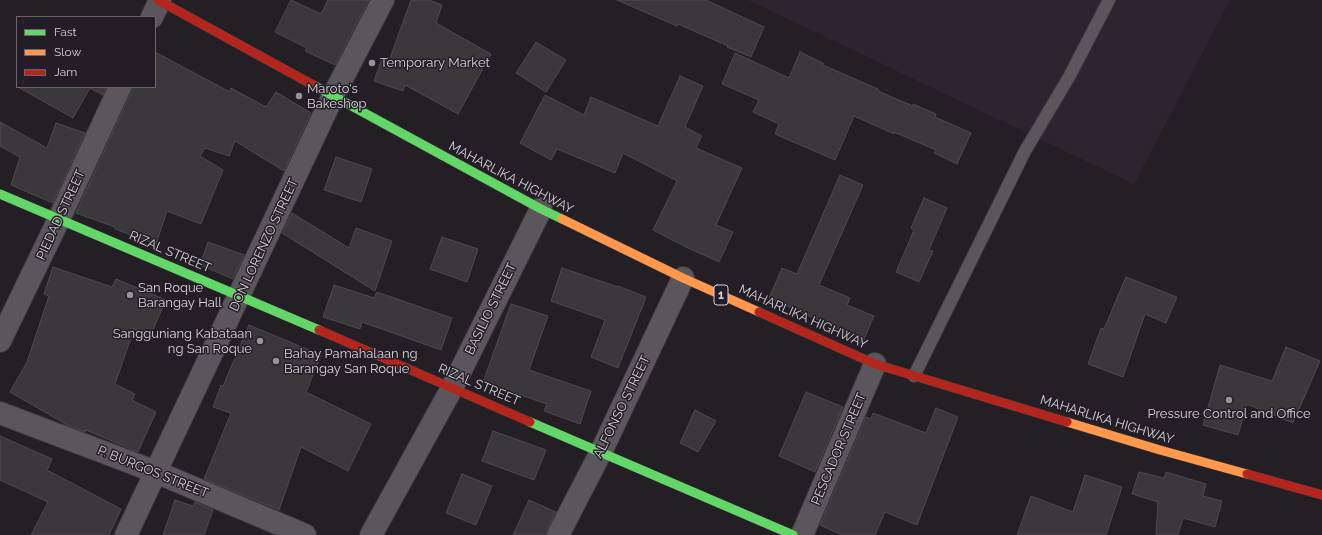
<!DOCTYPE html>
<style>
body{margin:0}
#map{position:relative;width:1322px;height:535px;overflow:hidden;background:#231f25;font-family:Raleway,sans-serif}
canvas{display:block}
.legend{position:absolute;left:16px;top:16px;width:140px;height:72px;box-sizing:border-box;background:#241d27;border:1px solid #6b656e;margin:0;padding:5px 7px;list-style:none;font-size:12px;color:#d6d2d8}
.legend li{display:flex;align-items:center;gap:8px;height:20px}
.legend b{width:20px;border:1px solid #6b656e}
</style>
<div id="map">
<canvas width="1322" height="535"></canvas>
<ul class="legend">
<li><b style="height:5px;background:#63d668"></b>Fast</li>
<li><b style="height:5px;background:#ff974d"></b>Slow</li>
<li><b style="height:5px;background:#b3261e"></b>Jam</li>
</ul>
</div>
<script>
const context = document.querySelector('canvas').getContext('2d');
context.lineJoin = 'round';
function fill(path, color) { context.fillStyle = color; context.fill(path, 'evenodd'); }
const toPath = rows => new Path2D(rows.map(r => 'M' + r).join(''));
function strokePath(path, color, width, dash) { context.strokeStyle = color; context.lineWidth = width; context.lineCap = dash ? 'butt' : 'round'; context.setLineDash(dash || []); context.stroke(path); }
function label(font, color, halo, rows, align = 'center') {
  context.font = font + ' Raleway,sans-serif'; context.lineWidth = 3; context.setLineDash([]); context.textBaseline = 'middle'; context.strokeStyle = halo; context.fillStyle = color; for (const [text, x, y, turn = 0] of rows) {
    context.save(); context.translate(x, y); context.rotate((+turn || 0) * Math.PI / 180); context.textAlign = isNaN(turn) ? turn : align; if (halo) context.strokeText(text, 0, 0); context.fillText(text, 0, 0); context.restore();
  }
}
const built = toPath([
 [748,0,1230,0,1134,184]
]);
const building = toPath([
 [291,0,321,14,328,0,369,0,335,65,305,51,307,48,275,32,291,0],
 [411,0,429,0,442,5,436,23,491,54,458,114,405,85,403,91,374,81,382,59,389,61,411,0],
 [617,0,706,0,764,27,751,57,727,47,728,46,678,24,677,26,617,0],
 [536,42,566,60,546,92,516,73,536,42],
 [155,52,230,92,231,88,266,107,276,92,311,113,284,171,235,141,229,156,205,148,200,156,223,170,201,224,167,211,156,244,115,229,115,227,76,213,131,92,132,87,155,87,155,52],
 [800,52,823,63,823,65,878,89,878,91,913,106,913,104,936,114,935,117,971,133,957,164,934,153,936,150,894,132,894,134,854,116,835,160,775,134,779,124,753,112,759,100,722,84,735,53,789,78,800,52],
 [680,76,703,86,685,127,702,136,696,148,742,168,716,225,733,232,719,262,686,247,653,230,677,181,623,153,615,173,557,149,551,160,520,143,545,95,584,115,591,97,658,126,680,76],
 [18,87,106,87,103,95,90,88,73,118,18,87],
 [0,122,47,148,56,123,85,133,53,203,11,185,20,157,0,146,0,122],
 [336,157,372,169,361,202,324,190,336,157],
 [840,175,863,185,819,285,850,298,847,305,874,316,862,344,839,334,841,330,769,298,782,268,797,274,840,175],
 [924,198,947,208,929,250,933,251,919,282,896,272,914,230,911,228,924,198],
 [292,213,349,248,356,228,392,241,375,291,282,233,292,213],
 [442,237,478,249,467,282,430,269,442,237],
 [208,242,244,255,233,279,200,265,208,242],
 [53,267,112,287,116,279,166,300,150,336,134,329,115,384,135,394,132,400,156,412,138,452,86,430,85,432,69,426,10,392,27,362,49,296,44,294,53,267],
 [562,268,618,287,618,286,646,297,618,368,591,357,605,320,551,301,562,268],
 [1126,277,1177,297,1166,323,1145,314,1123,377,1088,364,1101,328,1104,329,1126,277],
 [334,285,374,298,377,292,452,318,441,350,362,322,360,329,323,317,334,285],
 [511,304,548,316,529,370,591,391,580,424,544,411,547,404,483,382,511,304],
 [249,325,321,355,306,392,371,424,348,471,301,447,279,510,204,479,231,413,213,407,221,385,223,386,249,325],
 [1286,347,1320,361,1293,423,1247,404,1238,435,1203,425,1220,365,1272,381,1286,347],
 [806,392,843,407,815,472,779,456,806,392],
 [936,408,958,417,917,525,885,512,875,535,842,535,820,525,866,417,871,419,873,413,926,433,936,408],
 [695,410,716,421,698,452,680,443,695,410],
 [493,431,546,450,534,480,482,461,493,431],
 [0,436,52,459,47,470,121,509,109,535,31,535,48,502,0,480,0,436],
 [1139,472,1164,478,1166,472,1206,484,1203,496,1222,501,1215,527,1183,518,1178,535,1156,535,1158,502,1132,494,1139,472],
 [462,474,492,486,476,525,446,513,462,474],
 [1085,475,1122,487,1106,535,1017,535,1031,496,1073,512,1085,475],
 [175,500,193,506,195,502,213,510,204,535,163,535,175,500],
 [529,500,556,512,547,529,546,535,513,535,529,500]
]);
const lane = toPath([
 [914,376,1025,151,1069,77,1109,0]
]);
const street = toPath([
 [152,17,160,0],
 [0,341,59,219,120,87],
 [0,413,156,472,305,535],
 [126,535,333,96,383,0],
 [371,535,452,388,541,209],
 [558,535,601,452,683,278],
 [802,535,875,364]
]);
const fast = toPath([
 [313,85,541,209,562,219],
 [0,194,319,330],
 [530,422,793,535]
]);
const slow = toPath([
 [562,219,683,278,759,312],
 [1067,422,1160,450,1247,474]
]);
const jam = toPath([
 [158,0,313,85],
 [759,312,875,364,1067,422],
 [319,330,530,422],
 [1247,474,1322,495]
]);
const markers = [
 [372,63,4,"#979399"],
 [299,96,4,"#979399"],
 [130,295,4,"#979399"],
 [260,341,4,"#979399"],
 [276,361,4,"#979399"],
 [1229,400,4,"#979399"]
];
const shields = [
 [721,295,14]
];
const shieldNames = [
 ["1",721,295]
];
const poiNames = [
 ["Temporary Market",380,63],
 ["Maroto's",307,89],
 ["Bakeshop",307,104],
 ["San Roque",138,288],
 ["Barangay Hall",138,303],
 ["Sangguniang Kabataan",252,334,"right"],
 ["ng San Roque",252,349,"right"],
 ["Bahay Pamahalaan ng",284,354],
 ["Barangay San Roque",284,369],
 ["Pressure Control and Office",1229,414,"center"]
];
const streetNames = [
 ["MAHARLIKA HIGHWAY",511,178,28],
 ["PIEDAD STREET",61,215,-65],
 ["DON LORENZO STREET",264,245,-65],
 ["RIZAL STREET",170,252,23],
 ["BASILIO STREET",491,309,-64],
 ["MAHARLIKA HIGHWAY",803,317,24],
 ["RIZAL STREET",479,385,23],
 ["ALFONSO STREET",622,407,-64],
 ["MAHARLIKA HIGHWAY",1107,420,17],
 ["PESCADOR STREET",839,449,-67],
 ["P. BURGOS STREET",153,472,22]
];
fill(built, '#2d2432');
fill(building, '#3b383c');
strokePath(building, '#4d4a4e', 1);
strokePath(lane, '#3c393e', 14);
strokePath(street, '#3c393e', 24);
strokePath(fast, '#3c393e', 10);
strokePath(slow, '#3c393e', 10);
strokePath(jam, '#3c393e', 10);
strokePath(lane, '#5a565b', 12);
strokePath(street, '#5a565b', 22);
strokePath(fast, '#63d668', 9);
strokePath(slow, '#ff974d', 9);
strokePath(jam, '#b3261e', 9);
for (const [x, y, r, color] of markers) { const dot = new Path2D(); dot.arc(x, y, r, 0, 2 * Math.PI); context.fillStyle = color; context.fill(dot); strokePath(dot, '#241d27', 1.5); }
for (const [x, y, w] of shields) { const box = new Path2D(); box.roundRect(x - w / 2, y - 10, w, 20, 3); context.fillStyle = '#241d27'; context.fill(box); strokePath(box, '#d6d2d8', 1); }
label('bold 12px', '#d6d2d8', null, shieldNames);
label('13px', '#d6d2d8', '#241d27', poiNames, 'left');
label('13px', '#d6d2d8', '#241d27', streetNames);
</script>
